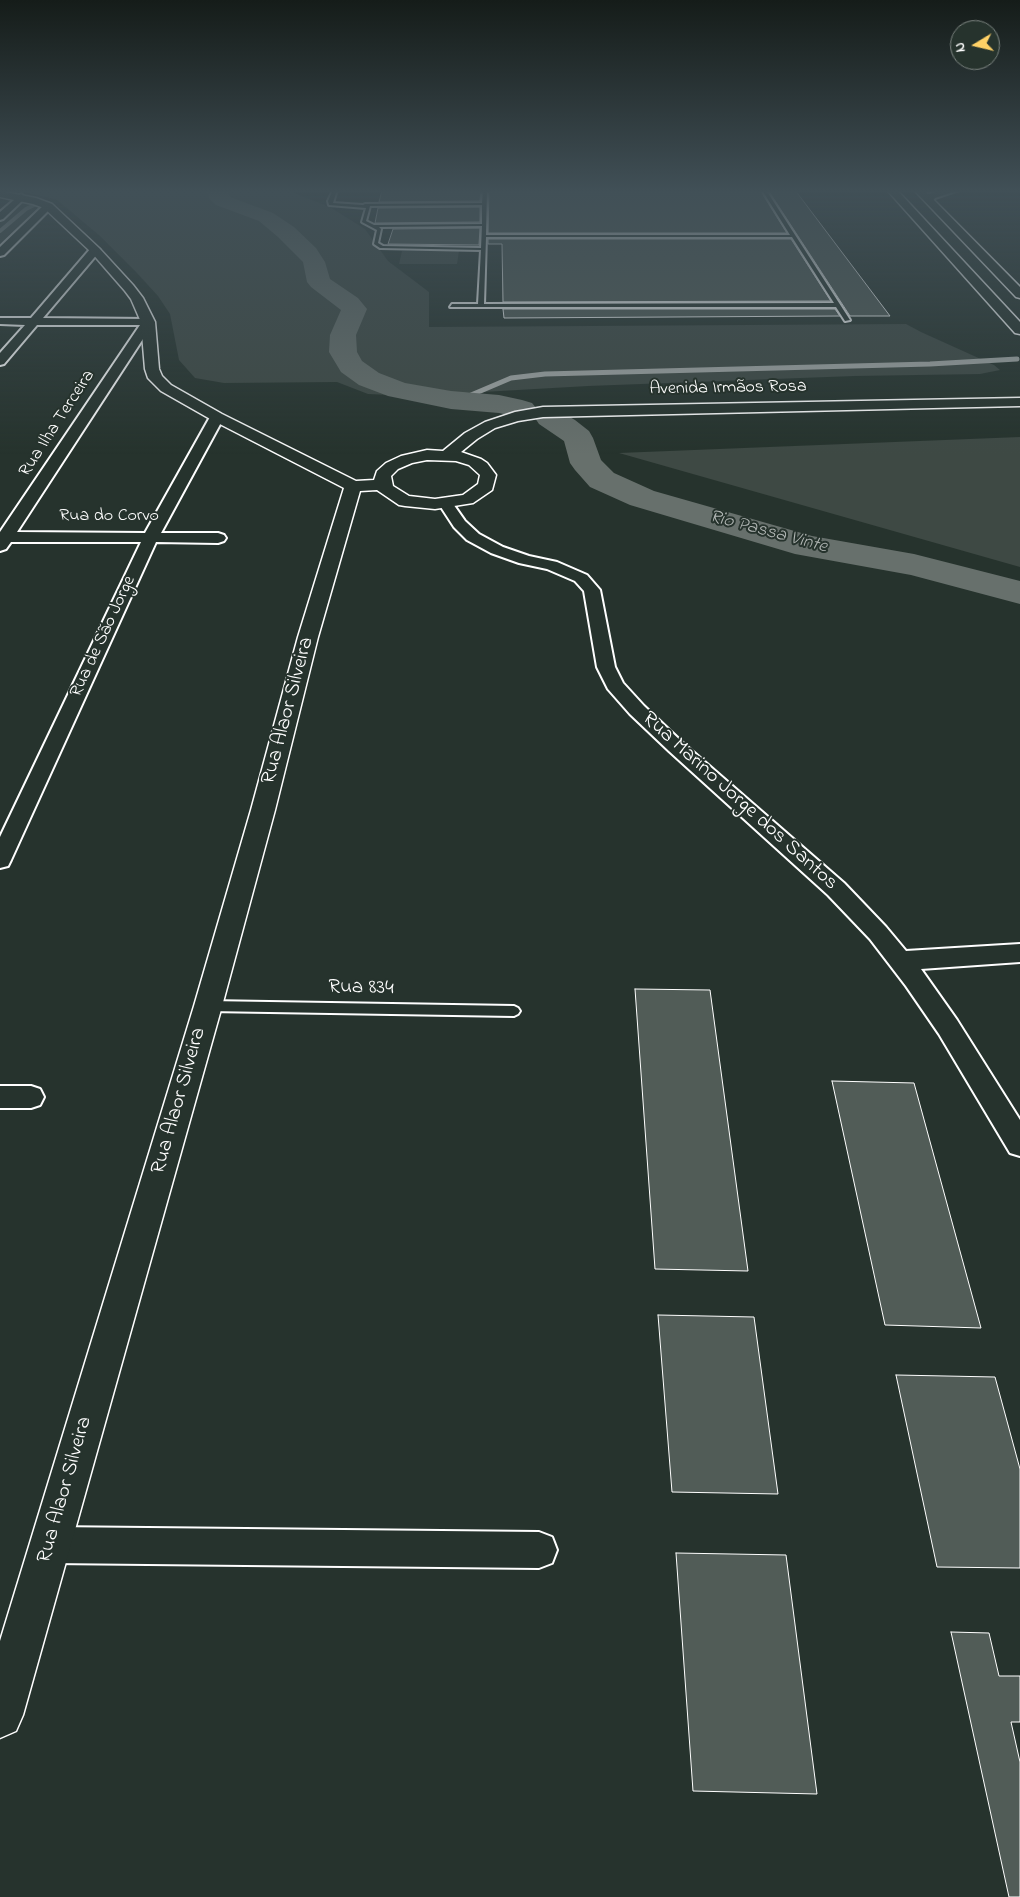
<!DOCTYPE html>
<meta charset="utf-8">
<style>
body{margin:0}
#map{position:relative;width:1020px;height:1897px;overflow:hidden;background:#26332d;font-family:"Indie Flower",sans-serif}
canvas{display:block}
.north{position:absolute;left:950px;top:20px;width:50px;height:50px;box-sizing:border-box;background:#26332d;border:1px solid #7d8581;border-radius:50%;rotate:261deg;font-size:14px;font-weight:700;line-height:20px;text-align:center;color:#fff}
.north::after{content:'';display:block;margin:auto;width:18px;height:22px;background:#ffd166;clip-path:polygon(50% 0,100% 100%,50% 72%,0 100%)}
</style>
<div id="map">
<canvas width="1020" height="1897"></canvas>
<div class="north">N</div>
</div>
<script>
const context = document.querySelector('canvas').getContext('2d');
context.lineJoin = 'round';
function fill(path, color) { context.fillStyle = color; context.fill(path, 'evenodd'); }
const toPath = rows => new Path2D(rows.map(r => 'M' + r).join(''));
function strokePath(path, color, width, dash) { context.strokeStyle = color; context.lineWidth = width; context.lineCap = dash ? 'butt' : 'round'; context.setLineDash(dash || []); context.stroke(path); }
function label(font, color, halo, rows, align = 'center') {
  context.font = font + ' "Indie Flower",sans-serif'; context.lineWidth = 4; context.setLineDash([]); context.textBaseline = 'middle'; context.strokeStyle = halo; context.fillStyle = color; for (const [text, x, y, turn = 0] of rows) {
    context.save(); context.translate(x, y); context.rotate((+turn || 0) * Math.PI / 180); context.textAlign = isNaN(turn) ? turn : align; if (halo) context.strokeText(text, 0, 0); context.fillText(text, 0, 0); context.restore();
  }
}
const green = toPath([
 [16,190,295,190,294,193,330,207,365,229,388,261,429,292,429,327,906,324,921,332,994,365,1000,370,980,374,854,376,588,386,412,396,368,394,337,382,224,383,195,378,179,360,170,314,158,296,136,272,100,236,57,200],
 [22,201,40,207,0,247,0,222],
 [402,251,459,251,457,264,399,264],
 [1020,437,1020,567,619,453]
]);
const streamFar1 = toPath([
 [0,231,26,209,34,205]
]);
const stream = toPath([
 [451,400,464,398,511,378,545,374,930,364,1017,359]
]);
const river = toPath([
 [207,190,227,190,230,197,273,213,294,227,316,248,325,262,330,279,358,298,367,309,356,335,357,352,362,361,379,373,405,383,451,391,499,395,522,400,532,403,537,409,532,415,522,418,499,413,451,409,388,396,359,385,341,372,329,352,330,335,341,310,311,287,307,282,303,262,278,237,259,221,216,205,209,198,207,190],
 [550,409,561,412,575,420,589,431,593,438,601,460,614,473,654,491,812,536,914,554,1020,581,1020,604,911,575,795,554,630,505,590,487,575,470,570,463,564,441,539,424,535,418,539,412,550,409]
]);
const building = toPath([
 [382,190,481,190,480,201,379,202,382,190],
 [489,190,760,190,787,233,488,233,489,190],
 [768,190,795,190,890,316,850,316,768,190],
 [480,207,480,222,375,223,378,208,480,207],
 [480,228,479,245,388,244,393,229,480,228],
 [488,239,791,239,831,301,503,302,502,244,488,244,488,239],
 [503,309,835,309,840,316,504,318,503,309],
 [635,989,710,990,748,1271,655,1269,635,989],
 [832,1081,914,1083,981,1328,885,1325,832,1081],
 [658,1315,754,1317,778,1494,672,1492,658,1315],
 [896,1375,995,1377,1020,1469,1020,1568,937,1567,896,1375],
 [676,1553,786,1555,817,1794,693,1791,676,1553],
 [951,1632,989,1633,999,1676,1020,1676,1020,1722,1011,1722,1020,1762,1020,1897,1009,1897,951,1632]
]);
const service = toPath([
 [333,190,337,190,333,203,363,205,365,204,482,203,483,190,487,190,486,235,790,235,762,190,766,190,850,320,845,321,836,307,450,307,452,304,478,304,481,250,380,248,374,244,377,230,362,222,366,208,329,205,328,201,333,190],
 [482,205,482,224,374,225,366,221,370,206,482,205],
 [482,226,481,248,383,246,378,243,381,229,379,227,482,226],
 [486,237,792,237,834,303,484,304,486,237],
 [208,1001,514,1006,518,1008,520,1011,518,1014,514,1016,208,1011,204,1009,202,1006,204,1003,208,1001]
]);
const minor = toPath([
 [944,190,959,190,935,198,932,202,929,203,925,200,928,194,944,190],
 [21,194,25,197,24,199,3,219,0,220,0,212,21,194],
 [48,203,53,206,4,255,0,256,0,247,45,204,48,203],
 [95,247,100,250,99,252,43,318,148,319,154,322,17,532,145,533,210,417,217,413,224,417,161,533,218,533,224,535,226,538,224,541,218,543,156,542,11,860,8,866,0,868,0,837,141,542,11,542,6,549,0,551,0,532,140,325,37,325,4,364,0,365,0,353,25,325,0,324,0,318,31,318,91,248,95,247],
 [446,500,451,501,465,521,479,534,503,547,529,556,557,562,587,575,600,590,615,667,623,683,644,706,683,743,844,883,886,927,906,951,1020,944,1020,962,921,969,957,1020,1020,1120,1020,1156,1010,1153,939,1034,906,986,870,939,828,895,669,751,630,714,608,689,597,667,584,591,575,581,547,569,519,563,491,553,467,540,454,527,439,504,441,501,446,500],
 [0,1086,31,1086,40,1089,44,1097,40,1105,31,1108,0,1108,0,1086],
 [50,1527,539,1532,552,1537,557,1550,552,1563,539,1568,50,1563,37,1558,32,1545,37,1532,50,1527]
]);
const tertiary = toPath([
 [887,190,897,190,1020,322,1020,334,1015,333,887,190],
 [914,190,924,190,1020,287,1020,298,1016,297,914,190],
 [0,191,36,198,52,204,99,248,133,285,143,298,155,322,159,369,162,376,171,385,222,414,356,481,374,480,377,471,386,463,401,456,427,450,443,451,465,433,485,422,515,412,543,407,1020,398,1020,406,543,417,518,421,495,428,477,439,461,452,481,459,487,463,496,475,492,490,473,503,435,509,405,506,399,505,377,490,360,491,318,637,275,810,222,1006,23,1715,16,1731,0,1738,0,1641,194,1006,251,810,298,637,344,488,212,420,161,391,148,378,145,369,141,322,131,299,125,291,91,252,44,208,33,204,0,197,0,191],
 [427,460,456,461,469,465,480,475,478,484,463,495,435,499,409,496,393,486,391,476,398,469,412,463,427,460]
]);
const farStreetnames = [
 ["Avenida Irmãos Rosa",728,389,-1],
 ["Rua Ilha Terceira",58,424,-57],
 ["Rua do Corvo",109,517],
 ["Rua de São Jorge",104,637,-65]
];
const farWaternames = [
 ["Rio Passa Vinte",768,533,15]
];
const streetNames = [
 ["Rua Alaor Silveira",289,711,-75],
 ["Rua Marino Jorge dos Santos",739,802,42],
 ["Rua 834",361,989,1],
 ["Rua Alaor Silveira",180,1101,-74],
 ["Rua Alaor Silveira",66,1490,-74]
];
fill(green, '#3e4944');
strokePath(streamFar1, '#a4a9a7', 4);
strokePath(stream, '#a4a9a7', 5);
fill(river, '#67706c');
fill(building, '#515c57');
strokePath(building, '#fff', 1);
strokePath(service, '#fff', 4);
strokePath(minor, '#fff', 4);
strokePath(tertiary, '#fff', 3);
fill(service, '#26332d');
fill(minor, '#26332d');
fill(tertiary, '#26332d');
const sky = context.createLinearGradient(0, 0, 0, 455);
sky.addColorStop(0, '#151c19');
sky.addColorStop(0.42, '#415057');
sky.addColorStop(1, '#41505700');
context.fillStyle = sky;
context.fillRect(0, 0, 1020, 455);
label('18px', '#fff', '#26332d', farStreetnames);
label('italic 19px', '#b3b8b6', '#26332d', farWaternames);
label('21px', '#fff', '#26332d', streetNames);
</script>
